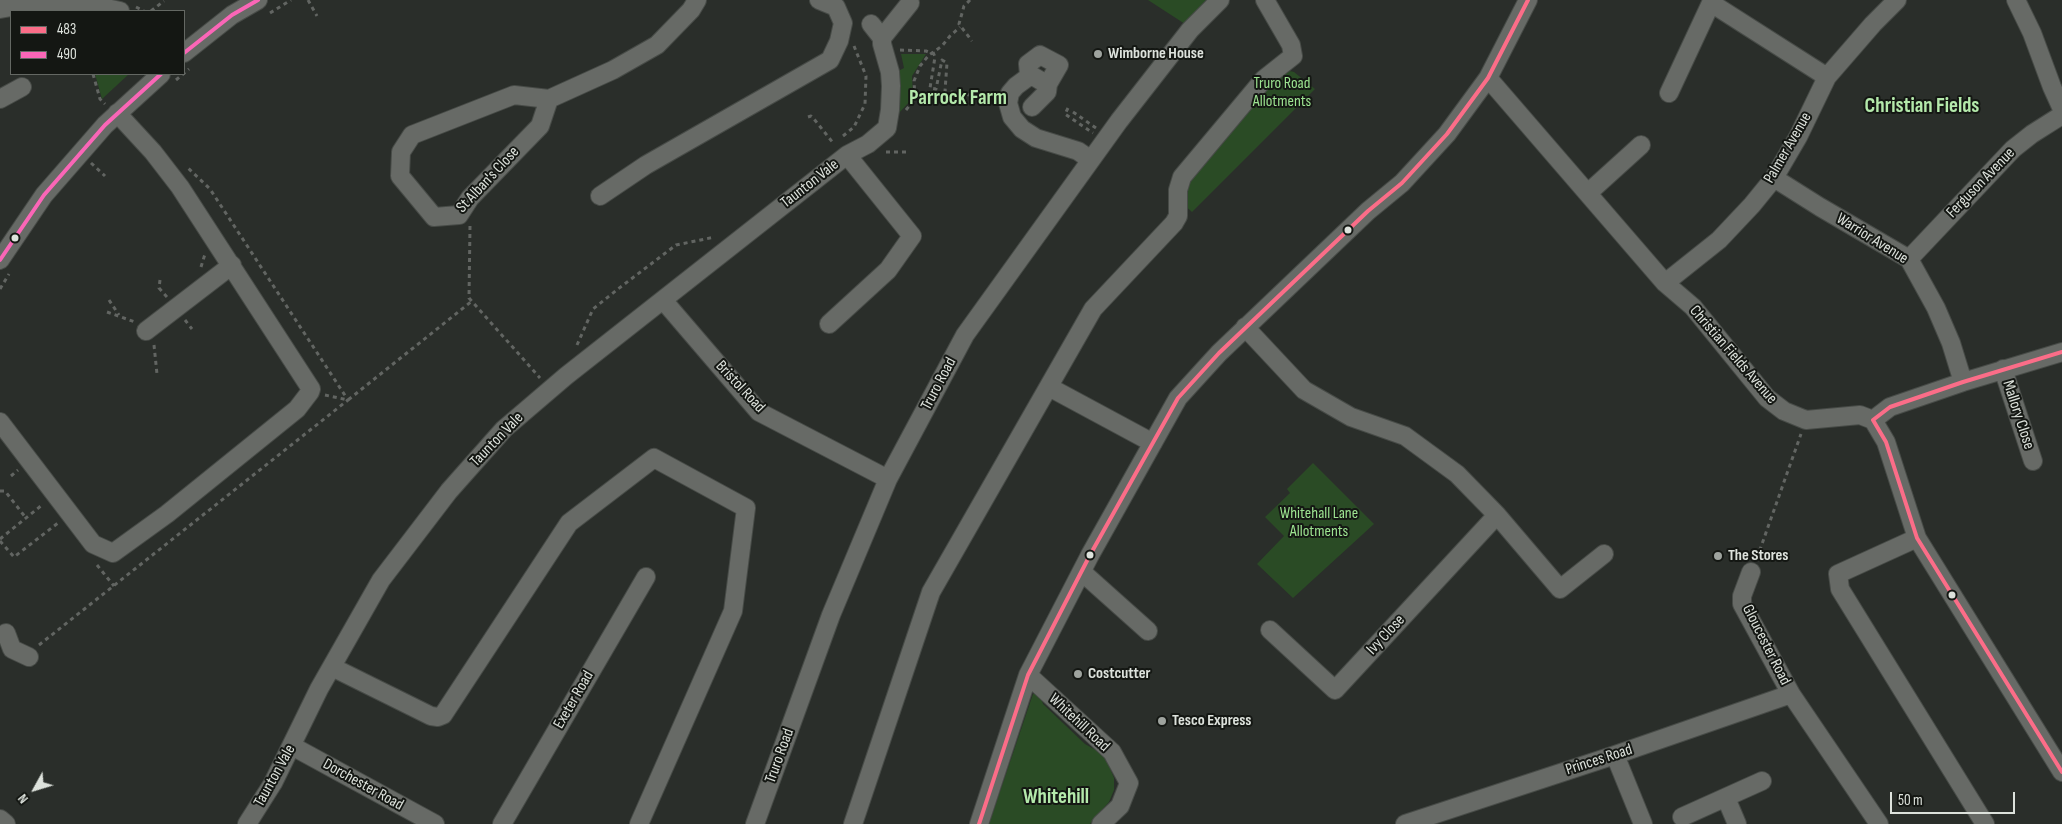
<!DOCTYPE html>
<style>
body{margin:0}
#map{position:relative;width:2062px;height:824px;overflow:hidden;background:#2a2e2a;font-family:"Sofia Sans Condensed",sans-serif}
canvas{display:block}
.legend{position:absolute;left:10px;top:10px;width:175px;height:65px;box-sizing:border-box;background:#141713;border:1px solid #646863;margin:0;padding:6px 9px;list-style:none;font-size:15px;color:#dde2dc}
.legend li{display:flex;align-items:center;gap:10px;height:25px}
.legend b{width:25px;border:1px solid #646863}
.north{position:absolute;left:10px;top:764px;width:50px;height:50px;-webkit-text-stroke:4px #141713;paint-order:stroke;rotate:231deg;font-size:14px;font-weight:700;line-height:20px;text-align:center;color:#dde2dc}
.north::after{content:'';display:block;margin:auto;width:18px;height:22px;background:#dde2dc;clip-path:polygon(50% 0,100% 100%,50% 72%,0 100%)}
.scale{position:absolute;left:1890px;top:792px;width:125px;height:22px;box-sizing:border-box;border:2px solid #dde2dc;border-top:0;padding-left:6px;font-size:15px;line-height:18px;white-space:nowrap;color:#dde2dc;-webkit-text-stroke:4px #141713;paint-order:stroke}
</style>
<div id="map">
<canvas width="2062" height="824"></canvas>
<ul class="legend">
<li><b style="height:6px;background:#fb6d88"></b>483</li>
<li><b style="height:6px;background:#fa66b7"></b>490</li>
</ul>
<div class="north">N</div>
<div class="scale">50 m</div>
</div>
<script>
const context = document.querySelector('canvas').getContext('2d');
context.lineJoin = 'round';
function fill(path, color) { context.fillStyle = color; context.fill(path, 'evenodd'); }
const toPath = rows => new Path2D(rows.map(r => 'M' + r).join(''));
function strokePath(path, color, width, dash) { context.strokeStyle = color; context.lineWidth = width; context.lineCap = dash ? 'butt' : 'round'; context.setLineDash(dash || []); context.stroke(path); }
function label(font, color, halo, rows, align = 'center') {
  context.font = font + ' "Sofia Sans Condensed",sans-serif'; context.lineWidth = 4; context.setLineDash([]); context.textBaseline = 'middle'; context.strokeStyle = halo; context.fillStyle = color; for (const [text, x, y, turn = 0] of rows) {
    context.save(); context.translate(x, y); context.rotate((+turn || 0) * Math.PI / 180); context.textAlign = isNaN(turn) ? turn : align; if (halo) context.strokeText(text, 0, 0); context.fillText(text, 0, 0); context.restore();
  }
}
const green = toPath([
 [1148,0,1206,0,1185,24],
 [901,54,926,54,912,76,913,98,898,114,900,89,898,71,904,68],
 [1281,69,1294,72,1315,89,1192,212,1181,202,1180,191],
 [95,74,129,74,102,99],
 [1313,463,1374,524,1293,598,1257,564,1284,536,1265,517,1290,493,1287,489],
 [1033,694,1040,694,1043,704,1085,744,1101,753,1107,761,1114,778,1114,790,1109,802,1090,824,989,824]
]);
const path = toPath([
 [308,0,317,16],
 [970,0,964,6,959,24,972,41],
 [136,7,144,11],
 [151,11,164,1],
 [270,13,291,0],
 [900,50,926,51,931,53],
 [933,52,935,57,930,88,936,89,942,60,947,63,945,91,970,95,976,90],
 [93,74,100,99,105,104],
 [176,80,189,69],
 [1068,108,1065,114,1093,133],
 [906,110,915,99,914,81,920,66,929,55,942,46,950,36,960,27],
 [1073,112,1096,128],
 [808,117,811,116,814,119,834,144],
 [843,136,854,127,865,104,866,76,854,46],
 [886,152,910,152],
 [91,163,105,176],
 [470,226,469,298,540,378],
 [201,267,205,254],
 [160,280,159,288,167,297],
 [0,289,9,274],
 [109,300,119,315],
 [107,312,135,322],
 [185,320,192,329],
 [154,345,157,374],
 [577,345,593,309,618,289,676,245,715,237],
 [325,395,348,400,472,301],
 [11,476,18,470],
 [0,491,5,491,26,518],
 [0,539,42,505],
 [0,541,14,557,58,523],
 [1757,558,1801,434],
 [97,565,114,586],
 [39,645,348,400,210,189,188,168]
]);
const minor = toPath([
 [1713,0,1711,3,1827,77],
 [2016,0,2032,33,2052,87,2062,109],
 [0,9,45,1,83,3,120,11],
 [871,24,882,38],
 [184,53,232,15,258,0],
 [1029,75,1028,64,1040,55,1059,65,1048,84,1047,92,1032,107],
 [1488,78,1665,283,1693,307,1767,398,1784,411,1806,420,1860,415,1873,420],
 [1048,85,1031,75,1016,86,1010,93,1008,103,1012,117,1022,129,1036,138,1078,151,1091,160],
 [1669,93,1711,3],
 [0,99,22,87],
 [549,99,514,95,412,135,401,152,400,176,434,217,459,215,470,198,540,126,549,99,613,70,657,45,691,10,697,0],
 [1774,178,1820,207,1909,259,1936,308,1951,343,1963,382],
 [1588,193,1641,145],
 [600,196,646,165,830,60,839,41,843,23,836,7,819,0],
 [1909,259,2013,149,2032,134,2062,115],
 [0,260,44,195,105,125,161,74],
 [1665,283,1719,240,1752,205,1774,178,1798,137,1827,77,1873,24,1897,0],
 [663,300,759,412,888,479],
 [829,324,888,270,912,236,847,155],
 [1245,327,1304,390,1351,417,1405,436,1457,474,1497,515,1560,589,1604,554],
 [146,331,232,265],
 [2003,369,2033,461],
 [1049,387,1153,443],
 [1873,420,1886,442,1917,538,2062,772],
 [1873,420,1890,407,1963,382,2062,352],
 [0,422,93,544,113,553,167,514,297,409,310,392,311,389,180,187,153,152,117,113],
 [1917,538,1838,574,1840,589,1985,824],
 [1082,572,1148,631],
 [1751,572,1742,596,1742,604,1791,694,1879,824],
 [1270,630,1335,690,1497,515],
 [6,633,12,649,29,657],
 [332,667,431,716,438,717,443,715,569,523,654,458,746,508,733,611,639,824],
 [1028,675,1112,752,1129,783,1120,806,1101,824],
 [292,746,435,824],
 [1615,755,1643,824],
 [1726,798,1737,824],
 [1682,817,1762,781],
 [0,819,6,824],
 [247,824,273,783,319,689,381,580,449,491,504,429,566,376,847,155,868,144,887,128,890,110,891,86,890,72,882,44,882,38,910,3],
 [502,824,646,577],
 [755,824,831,615,888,479,965,335,1119,121,1190,30,1220,0],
 [853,824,931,592,1093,309,1174,223,1178,216,1178,190,1182,177,1264,79,1293,56,1291,45,1265,0],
 [979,824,1028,675,1090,555,1178,398,1219,353,1368,211,1402,183,1447,134,1488,78,1528,0],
 [1405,824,1615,755,1791,694]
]);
const bus1 = toPath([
 [2062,352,1963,382,1890,407,1873,420,1886,442,1917,538,2062,772],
 [979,824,1028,675,1090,555,1178,398,1219,353,1368,211,1402,183,1447,134,1488,78,1528,0]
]);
const bus2 = toPath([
 [184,53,232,15,258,0],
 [0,260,44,195,105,125,161,74]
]);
const markers = [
 [1098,54,5,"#9ea39e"],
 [1348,230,4.5,"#dde2dc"],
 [15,238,4.5,"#dde2dc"],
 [1090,555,4.5,"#dde2dc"],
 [1718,556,5,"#9ea39e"],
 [1952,595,4.5,"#dde2dc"],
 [1078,674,5,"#9ea39e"],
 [1162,721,5,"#9ea39e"]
];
const poiNames = [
 ["Wimborne House",1108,54],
 ["The Stores",1728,556],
 ["Costcutter",1088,674],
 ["Tesco Express",1172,721]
];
const parkNames = [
 ["Truro Road",1282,84],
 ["Allotments",1282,102],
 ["Whitehall Lane",1319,514],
 ["Allotments",1319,532]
];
const streetNames = [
 ["Palmer Avenue",1788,148,-60],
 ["St Alban's Close",488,180,-47],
 ["Ferguson Avenue",1981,183,-46],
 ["Taunton Vale",810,184,-38],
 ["Warrior Avenue",1872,239,32],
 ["Christian Fields Avenue",1733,355,49],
 ["Truro Road",939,384,-62],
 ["Bristol Road",740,387,47],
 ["Mallory Close",2018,415,72],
 ["Taunton Vale",497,440,-46],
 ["Ivy Close",1386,635,-47],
 ["Gloucester Road",1766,645,63],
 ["Exeter Road",574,700,-60],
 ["Whitehill Road",1079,723,43],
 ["Truro Road",780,756,-70],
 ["Princes Road",1599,760,-18],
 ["Taunton Vale",275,776,-61],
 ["Dorchester Road",363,785,29]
];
const districtNames = [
 ["Parrock Farm",958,99],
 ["Christian Fields",1922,107],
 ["Whitehill",1056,798]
];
fill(green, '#2a4b25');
strokePath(minor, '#474b47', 20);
strokePath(path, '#626562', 3, [4, 4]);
strokePath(minor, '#676a66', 18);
strokePath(bus1, '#fb6d88', 4);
strokePath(bus2, '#fa66b7', 4);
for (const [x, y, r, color] of markers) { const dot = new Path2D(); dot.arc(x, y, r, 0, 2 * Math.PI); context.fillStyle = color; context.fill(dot); strokePath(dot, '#141713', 2); }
label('bold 16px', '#dde2dc', '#141713', poiNames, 'left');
label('16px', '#9de491', '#141713', parkNames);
label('16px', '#dde2dc', '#141713', streetNames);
label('bold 21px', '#b4e9ab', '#141713', districtNames);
</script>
